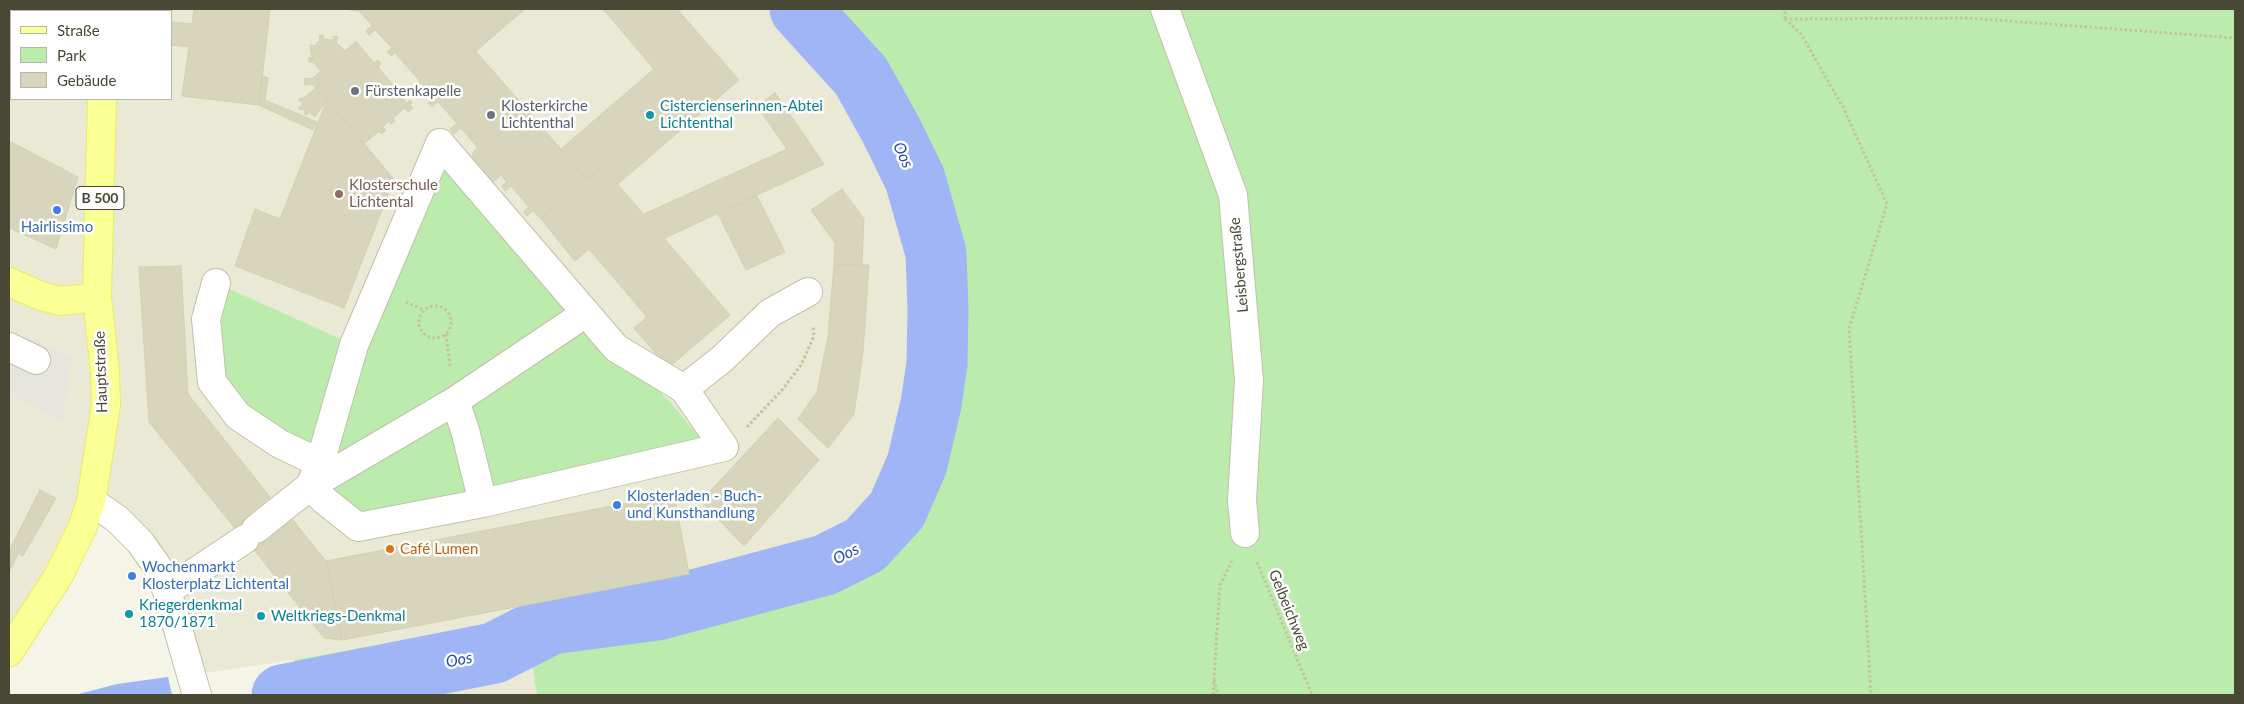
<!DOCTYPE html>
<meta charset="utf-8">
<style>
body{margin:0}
#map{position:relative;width:2244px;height:704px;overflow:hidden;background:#f4f5e7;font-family:Lato,sans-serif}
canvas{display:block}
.frame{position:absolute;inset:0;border:10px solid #494835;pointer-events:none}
.legend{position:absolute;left:10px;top:10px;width:162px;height:90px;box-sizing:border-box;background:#fff;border:1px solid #b6b6ae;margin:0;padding:6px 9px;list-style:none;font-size:15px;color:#494835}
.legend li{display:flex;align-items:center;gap:10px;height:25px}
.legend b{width:25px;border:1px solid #b6b6ae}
</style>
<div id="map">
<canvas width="2244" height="704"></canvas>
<div class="frame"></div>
<ul class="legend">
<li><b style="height:6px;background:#faff96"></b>Straße</li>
<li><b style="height:14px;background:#bbecad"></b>Park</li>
<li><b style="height:14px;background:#d7d6bc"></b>Gebäude</li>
</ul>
</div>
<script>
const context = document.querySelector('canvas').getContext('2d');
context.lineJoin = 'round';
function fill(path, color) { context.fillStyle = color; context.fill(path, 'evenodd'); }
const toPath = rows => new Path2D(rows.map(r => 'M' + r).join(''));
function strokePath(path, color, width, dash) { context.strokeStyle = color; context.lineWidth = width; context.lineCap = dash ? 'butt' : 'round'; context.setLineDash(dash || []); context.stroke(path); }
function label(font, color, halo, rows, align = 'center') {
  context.font = font + ' Lato,sans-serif'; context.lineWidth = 5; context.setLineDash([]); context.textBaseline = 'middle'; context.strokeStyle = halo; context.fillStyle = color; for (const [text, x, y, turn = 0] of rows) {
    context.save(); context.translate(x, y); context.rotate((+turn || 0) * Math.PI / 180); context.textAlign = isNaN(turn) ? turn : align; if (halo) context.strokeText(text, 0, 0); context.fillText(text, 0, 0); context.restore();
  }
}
const residential = toPath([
 [9,9,779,9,852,85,902,181,925,268,919,417,891,499,855,538,794,564,666,592,294,660,192,675,167,591,91,501,9,652],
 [11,11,171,11,171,99,11,99],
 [533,663,537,695,353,695]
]);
const green = toPath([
 [779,9,2235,9,2235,695,537,695,532,663,394,688,395,695,299,695,294,660,666,592,794,564,855,538,891,499,919,417,925,268,902,181,852,85],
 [440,143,616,348,670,402,706,445,356,525,324,500,319,463,212,382,216,283,354,345]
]);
const parking = toPath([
 [9,329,71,357,63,422,9,393]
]);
const water = toPath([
 [168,677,172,695,75,695,117,684]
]);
const river = toPath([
 [282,695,494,653,551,624,657,610,825,565,865,545,897,510,917,464,931,404,937,364,938,310,936,253,915,179,891,130,861,76,800,9]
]);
const building = toPath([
 [9,9,67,9,67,11,11,11,11,68,9,68,9,9],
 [194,9,270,9,259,105,182,96,189,47,171,45,171,22,192,24,194,9],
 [350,9,439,9,587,179,541,219,533,211,527,216,523,212,529,207,511,186,505,191,502,186,507,182,501,175,492,183,473,159,473,152,478,148,461,128,454,134,450,129,457,123,438,102,432,107,428,103,434,98,427,90,426,91,425,87,421,83,420,84,419,80,395,53,391,56,387,52,392,48,375,30,369,35,366,31,372,25,359,11,350,10,350,9],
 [439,9,525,9,476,51,439,9],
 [603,9,677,9,739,80,618,184,602,166,587,179,561,149,654,69,603,9],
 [323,35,323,39,333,40,334,36,338,37,336,42,345,51,356,41,374,63,378,60,381,64,378,67,401,95,403,94,406,96,403,99,407,103,410,100,412,103,410,105,413,108,408,112,405,108,393,118,395,121,391,124,389,121,383,127,386,130,382,134,379,131,364,144,327,100,315,117,309,112,307,115,304,114,305,111,303,109,300,110,299,107,302,106,302,102,299,101,300,98,304,98,316,88,312,84,305,85,304,79,313,78,321,71,313,62,309,62,309,57,312,58,310,45,314,46,320,40,319,36,323,35],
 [262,76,268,78,265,100,317,122,313,130,259,105,262,76],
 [775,93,824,164,665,238,644,214,787,149,757,106,775,93],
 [327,100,394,179,344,308,235,266,255,209,280,219,327,100],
 [9,141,78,177,56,249,9,228,9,141],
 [602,166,730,315,668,368,634,328,647,317,589,249,575,261,541,219,602,166],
 [842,189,864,219,862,265,834,265,835,243,811,210,842,189],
 [757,196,785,252,746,270,718,214,757,196],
 [834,265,869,265,863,352,854,414,828,448,798,419,817,392,828,336,834,265],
 [181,266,188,394,270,497,234,527,149,422,139,267,181,266],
 [778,418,819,460,744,546,701,501,778,418],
 [40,490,56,498,23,556,18,554,9,572,9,551,40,490],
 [674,494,689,574,342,640,326,561,674,494],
 [246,517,267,541,255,551,234,527,246,517],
 [292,519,326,561,342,640,324,638,255,551,292,519]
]);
const path = toPath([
 [1785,19,1801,34,1844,109,1887,204,1849,329,1871,695],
 [1785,19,1968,18,2235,38],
 [1785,19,1785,9],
 [406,302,424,310],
 '419 322a16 16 0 1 1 32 0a16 16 0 1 1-32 0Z',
 [446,334,450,366],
 [747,427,783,389,801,365,814,336,813,326],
 [1257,562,1312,695],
 [1214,680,1218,695],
 [1213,695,1220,585,1232,561]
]);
const minor = toPath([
 [1165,9,1233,195,1249,380,1242,500,1245,533],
 [440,143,616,348,684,389,724,447,483,503,358,527,324,500,310,486,320,463,354,345,440,143],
 [216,283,206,319,212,382,238,416,280,444,320,463],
 [9,347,36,360],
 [684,389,722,359,770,313,808,292],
 [455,401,465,430,483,503],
 [91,501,117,519,140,542,157,566,167,591,197,695],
 [256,529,310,486,455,401,586,313],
 [167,591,245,539]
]);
const major = toPath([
 [105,11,105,9],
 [9,282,41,296,60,301,97,297],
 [9,652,59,575,83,526,91,501,106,405,105,372,97,297,102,99]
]);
const markers = [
 [355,91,5,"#6b7280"],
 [491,115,5,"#6b7280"],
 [650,115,5,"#0f9aa8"],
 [339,194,5,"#8d6e63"],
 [57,210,5,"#3f7fe0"],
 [617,505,5,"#3f7fe0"],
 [390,549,5,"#e8710a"],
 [132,576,5,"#3f7fe0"],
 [129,614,5,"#0f9aa8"],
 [261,616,5,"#0f9aa8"]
];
const shields = [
 [100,198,48]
];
const shieldNames = [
 ["B 500",100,198]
];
const worshipNames = [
 ["Fürstenkapelle",365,91],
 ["Klosterkirche",501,106],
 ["Lichtenthal",501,123]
];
const cultureNames = [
 ["Cistercienserinnen-Abtei",660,106],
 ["Lichtenthal",660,123],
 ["Kriegerdenkmal",139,605],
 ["1870/1871",139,622],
 ["Weltkriegs-Denkmal",271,616]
];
const educationNames = [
 ["Klosterschule",349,185],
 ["Lichtental",349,202]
];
const shopNames = [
 ["Hairlissimo",57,227,"center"],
 ["Klosterladen - Buch-",627,496],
 ["und Kunsthandlung",627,513],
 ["Wochenmarkt",142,567],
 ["Klosterplatz Lichtental",142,584]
];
const streetNames = [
 ["Leisbergstraße",1239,265,-95],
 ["Hauptstraße",101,372,-92],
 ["Gelbeichweg",1289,610,68]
];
const foodNames = [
 ["Café Lumen",400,549]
];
const waterNames = [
 ["Oos",903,155,65],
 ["Oos",846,554,-27],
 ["Oos",459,660,-11]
];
fill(residential, '#e9e9d5');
fill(green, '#bbecad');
fill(parking, '#e6e5df');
fill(water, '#9fb5f6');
strokePath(river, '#9fb5f6', 61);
fill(building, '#d7d6bc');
strokePath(building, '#d3d1ae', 1);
strokePath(minor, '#c1c1a9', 30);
strokePath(major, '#e8ed5d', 30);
strokePath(path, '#c4c399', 3, [2.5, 2.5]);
strokePath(minor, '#fff', 28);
strokePath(major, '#faff96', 28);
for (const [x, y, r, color] of markers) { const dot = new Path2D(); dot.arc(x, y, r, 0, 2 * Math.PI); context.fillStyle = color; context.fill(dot); strokePath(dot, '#fff', 2); }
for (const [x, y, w] of shields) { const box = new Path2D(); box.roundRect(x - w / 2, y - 11.5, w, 23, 4); context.fillStyle = '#fff'; context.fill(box); strokePath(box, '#494835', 1); }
label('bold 14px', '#494835', null, shieldNames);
label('15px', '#5b616d', '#fff', worshipNames, 'left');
label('15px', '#0d838f', '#fff', cultureNames, 'left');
label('15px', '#785e54', '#fff', educationNames, 'left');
label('15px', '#366cbe', '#fff', shopNames, 'left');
label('15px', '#494835', '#fff', streetNames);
label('15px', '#c56008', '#fff', foodNames, 'left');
label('italic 16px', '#254bbe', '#fff', waterNames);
</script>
